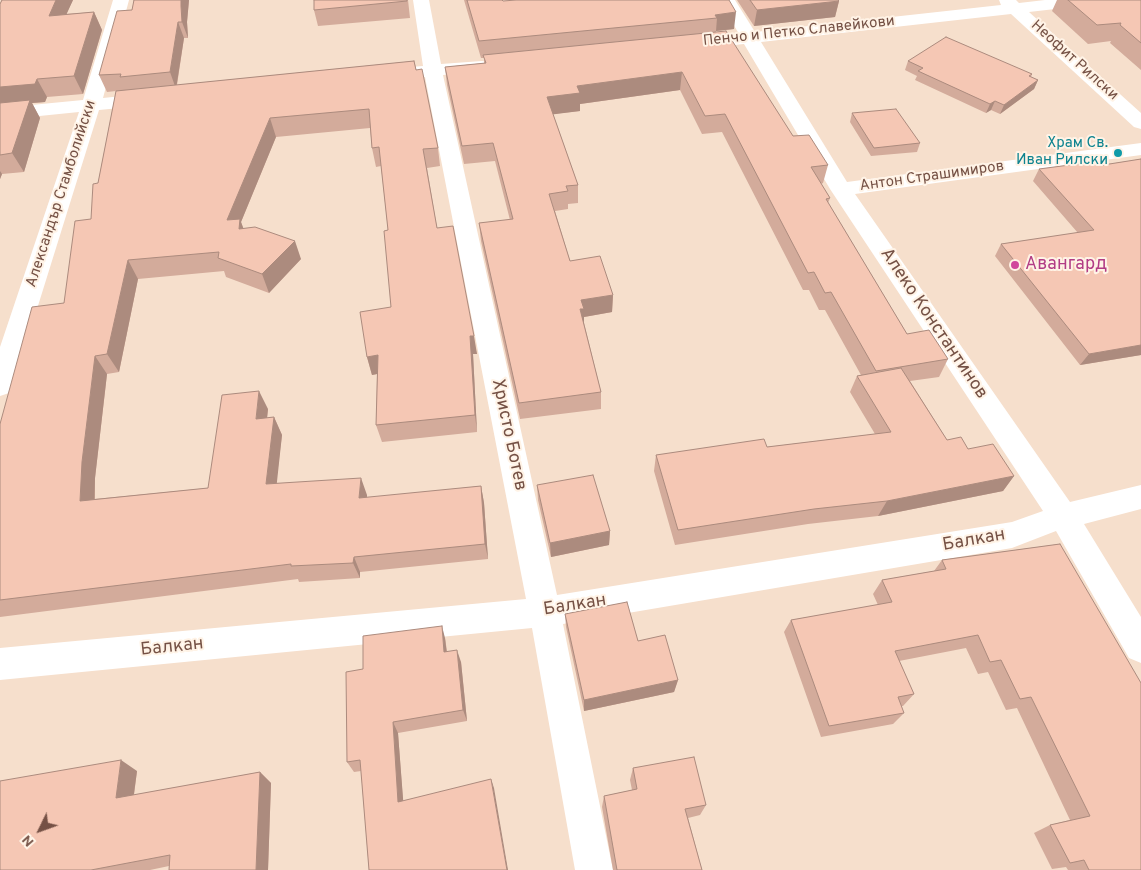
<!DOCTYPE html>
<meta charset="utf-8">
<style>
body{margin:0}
#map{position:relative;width:1141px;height:870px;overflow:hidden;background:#feeede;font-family:Overpass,sans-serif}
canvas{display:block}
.north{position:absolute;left:15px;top:805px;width:50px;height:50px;-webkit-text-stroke:4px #fff3e6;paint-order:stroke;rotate:228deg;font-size:14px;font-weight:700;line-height:20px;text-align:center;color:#755145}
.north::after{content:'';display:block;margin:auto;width:18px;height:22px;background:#755145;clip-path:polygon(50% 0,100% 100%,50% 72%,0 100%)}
</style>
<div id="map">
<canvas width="1141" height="870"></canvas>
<div class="north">N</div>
</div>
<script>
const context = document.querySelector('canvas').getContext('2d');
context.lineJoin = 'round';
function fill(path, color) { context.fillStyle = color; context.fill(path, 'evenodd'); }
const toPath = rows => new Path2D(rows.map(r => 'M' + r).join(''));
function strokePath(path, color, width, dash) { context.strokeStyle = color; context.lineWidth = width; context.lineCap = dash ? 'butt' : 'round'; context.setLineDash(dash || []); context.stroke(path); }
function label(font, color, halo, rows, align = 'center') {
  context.font = font + ' Overpass,sans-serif'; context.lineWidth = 4; context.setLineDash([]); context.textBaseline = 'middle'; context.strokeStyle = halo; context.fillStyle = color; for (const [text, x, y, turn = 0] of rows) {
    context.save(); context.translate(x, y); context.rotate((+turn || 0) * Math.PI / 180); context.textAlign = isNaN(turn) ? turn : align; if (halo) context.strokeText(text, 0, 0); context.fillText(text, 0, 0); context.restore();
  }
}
const residential = toPath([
 [0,0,1141,0,1141,870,0,870]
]);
const minor = toPath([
 [113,0,129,0,103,98,151,93,158,95,161,99,158,103,151,105,99,110,13,386,9,393,0,396,0,347,79,112,0,120,0,108,83,100,113,0],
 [413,0,429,0,441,64,482,61,488,62,491,66,488,70,482,71,443,75,557,595,1012,522,1043,511,830,189,744,44,694,49,688,48,685,44,688,40,694,39,739,34,719,0,735,0,755,32,1001,5,999,0,1016,0,1019,3,1045,0,1098,0,1096,4,1090,5,1029,12,1141,113,1141,129,1134,127,1011,14,761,42,847,182,1141,143,1141,155,855,194,1070,502,1141,485,1141,509,1084,524,1141,617,1141,663,1129,658,1056,531,1012,548,563,624,613,870,575,870,532,628,0,680,0,648,526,599,425,77,386,81,379,79,377,75,379,71,386,69,423,66,413,0]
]);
const wall = toPath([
 [2,0,73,0,66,14,94,12,102,30,83,94,47,97,45,102,32,103,40,118,24,172,2,174,0,179,0,4],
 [134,0,189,0,187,22,188,38,184,38,177,85,414,61,438,148,440,166,427,168,437,228,477,354,473,354,477,432,382,442,376,425,377,374,372,375,367,357,391,307,388,230,381,166,376,167,372,148,370,128,276,137,241,222,243,228,301,259,269,293,226,277,224,271,138,279,119,372,107,374,95,478,95,499,208,488,268,409,267,418,274,417,282,435,276,483,367,495,367,498,481,486,484,503,488,559,360,572,360,578,299,582,298,579,0,617,0,424,64,303,91,219,116,91,107,92,99,75,132,10],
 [408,0,410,18,318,26,314,10],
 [464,0,502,0,503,1,729,0,734,29,716,31,716,32,793,136,828,165,823,183,821,184,830,198,828,203,907,334,948,359,939,377,910,381,947,440,968,449,1014,476,1003,491,878,516,808,524,675,545,654,471,656,455,767,447,875,434,850,392,857,376,861,375,825,310,819,310,809,290,803,290,722,132,702,134,680,90,580,104,580,111,553,114,578,185,578,203,568,204,568,209,555,211,570,261,613,295,612,312,584,317,584,323,601,392,601,409,520,419,481,241,479,223,510,220,495,161,464,164,447,85,445,67,484,63,484,58,481,58],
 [737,0,838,0,839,1,835,17,754,26],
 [1057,0,1141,0,1141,70,1110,43,1111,41,1088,44,1052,11],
 [908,61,1032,74,1031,77,1038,80,1034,89,1000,114,991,110,986,113,915,80,917,76,905,70],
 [852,113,920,143,917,152,871,156,850,122],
 [1141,159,1141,355,1080,365,995,256,1001,244,1078,233,1033,181,1039,169,1103,165],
 [537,485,610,531,609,545,551,557,538,500],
 [1060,544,1141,870,1068,870,1066,867,1052,869,1034,833,1050,825,1070,820,1017,708,1006,710,988,672,978,674,966,648,899,661,914,694,903,706,901,706,904,713,893,724,821,737,784,632,791,620,878,605,873,594,882,580,934,571,942,560],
 [565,614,638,641,678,680,674,692,584,711,566,627],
 [445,638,447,651,461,662,467,721,398,733,403,801,494,788,369,870,361,771,354,772,347,762],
 [633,768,706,805,700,815,688,818,702,870,613,870,602,807,604,796,632,790,630,780],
 [137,771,134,795,260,772,271,783,268,870,169,870,169,866,150,870,0,870]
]);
const shadedWall = toPath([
 [56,0,73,0,58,33,49,16],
 [181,0,189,0,187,22,188,38,182,22,181,6],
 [839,1,835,17,754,26,757,10],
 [94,12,102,30,83,94,74,76],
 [736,12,734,29,716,31,717,18,715,15],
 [178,22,184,38,176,89,170,72],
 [682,72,680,90,580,104,580,111,548,115,547,97,577,86],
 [37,79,47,97,45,102,32,103,40,118,24,172,12,153,0,107,0,87],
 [1038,80,1034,89,1000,114,1004,105],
 [995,101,991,110,986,113,990,104],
 [270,118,276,137,241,222,247,238,227,220],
 [0,171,2,174,0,179],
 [295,241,301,259,269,293,262,274],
 [128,260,138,279,119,372,107,354],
 [613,295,612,312,584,317,584,326,580,327,581,300],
 [470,336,474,336,477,354,473,354,477,432,475,415],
 [1141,345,1141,355,1080,365,1089,354],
 [378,355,382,373,372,375,367,357],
 [95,356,107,374,95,478,94,517,80,501,82,462],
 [259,391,268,409,265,437,256,419],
 [274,417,282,435,275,500,266,484],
 [1014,476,1003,491,878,516,887,501],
 [361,478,367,495,366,515,359,498],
 [481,486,484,503,488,559,485,544],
 [610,531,609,545,551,557,550,543],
 [354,557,360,572,360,578,353,563],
 [442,626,445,638,448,664,444,652],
 [457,650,461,662,467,721,463,710],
 [678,680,674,692,584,711,584,700],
 [393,722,398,733,404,811,398,802],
 [121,760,137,771,132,808,116,798],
 [260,772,271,783,268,870,256,870],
 [491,779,494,788,508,870,507,870]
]);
const building = toPath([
 [2,0,56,0,49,16,94,12,74,76,37,79,35,84,0,87,0,4,2,0],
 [134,0,181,0,181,6,182,22,178,22,170,72,120,77,121,74,99,75,117,11,132,10,134,0],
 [314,0,407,0,407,1,314,10,314,0],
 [467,0,502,0,503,1,516,0,729,0,736,12,715,15,717,18,479,41,467,0],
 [750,0,838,0,839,1,757,10,750,0],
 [1068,0,1141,0,1141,43,1120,25,1121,23,1097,25,1068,0],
 [726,31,793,136,809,135,828,165,811,167,830,198,826,199,907,334,929,330,948,359,876,371,831,292,825,293,814,272,808,273,725,114,705,116,682,72,577,86,580,93,547,97,578,185,566,186,568,191,549,194,570,261,600,256,613,295,581,300,584,309,580,309,601,392,519,403,479,223,513,219,493,143,462,146,445,67,486,63,483,55,726,31],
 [946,37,1032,74,1029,76,1038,80,1004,105,995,101,990,104,918,71,923,68,908,61,946,37],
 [414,61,416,70,422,69,438,148,423,149,437,228,453,226,474,336,470,336,475,415,376,425,378,355,367,357,360,312,391,307,384,231,388,230,379,147,372,148,369,109,270,118,227,220,240,219,239,229,255,227,295,241,262,274,218,258,219,252,128,260,107,354,95,356,82,462,80,501,208,488,222,395,259,391,256,419,274,417,266,484,361,478,359,498,481,486,485,544,354,557,353,563,291,566,291,564,0,600,0,424,32,307,64,303,75,221,91,219,93,184,98,183,116,91,414,61],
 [30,100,12,153,0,155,0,103,30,100],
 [896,109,920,143,874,148,852,113,896,109],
 [1141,159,1141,345,1089,354,1001,244,1094,230,1039,169,1100,161,1103,165,1141,159],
 [901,368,947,440,961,437,968,449,993,444,1014,476,887,501,814,509,678,530,656,455,764,439,767,447,891,432,857,376,901,368],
 [593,475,610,531,550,543,537,485,593,475],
 [1060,544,1141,683,1141,870,1089,870,1084,860,1070,863,1050,825,1090,816,1031,697,1020,699,1001,660,990,662,978,635,895,651,914,694,898,697,904,713,829,726,791,620,892,602,882,580,946,569,942,560,1060,544],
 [627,602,638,641,665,635,678,680,584,700,565,614,627,602],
 [442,626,444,652,457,650,463,710,393,722,398,802,491,779,507,870,369,870,360,760,347,762,346,672,363,669,363,636,442,626],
 [694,757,706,805,685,809,702,870,617,870,604,796,637,789,633,768,694,757],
 [121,760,116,798,260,772,256,870,169,870,170,855,91,870,0,870,0,781,121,760]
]);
const markers = [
 [1118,153,5,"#0f9aa8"],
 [1015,265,5,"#d1479c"]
];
const farStreetnames = [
 ["Пенчо и Петко Славейкови",799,32,-6],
 ["Неофит Рилски",1074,61,42],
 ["Антон Страшимиров",932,177,-8],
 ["Александър Стамболийски",62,194,-72]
];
const farCulturenames = [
 ["Храм Св.",1108,144],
 ["Иван Рилски",1108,161]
];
const hotelNames = [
 ["Авангард",1025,265]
];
const streetNames = [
 ["Алеко Константинов",933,324,56],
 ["Христо Ботев",508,435,78],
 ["Балкан",974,541,-10],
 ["Балкан",575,606,-9],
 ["Балкан",172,648,-6]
];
fill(residential, '#f6dfcc');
fill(minor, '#fff');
fill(wall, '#d3ab9b');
fill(shadedWall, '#ac8b7e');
fill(building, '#f5c7b4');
strokePath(building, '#ac8b7e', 1);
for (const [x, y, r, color] of markers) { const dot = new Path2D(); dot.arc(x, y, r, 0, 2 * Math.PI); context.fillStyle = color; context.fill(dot); strokePath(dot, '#fff3e6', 2); }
label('15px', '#755145', '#fff3e6', farStreetnames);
label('15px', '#0d838f', '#fff3e6', farCulturenames, 'right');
label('18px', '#b23c85', '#fff3e6', hotelNames, 'left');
label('18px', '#755145', '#fff3e6', streetNames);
</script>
